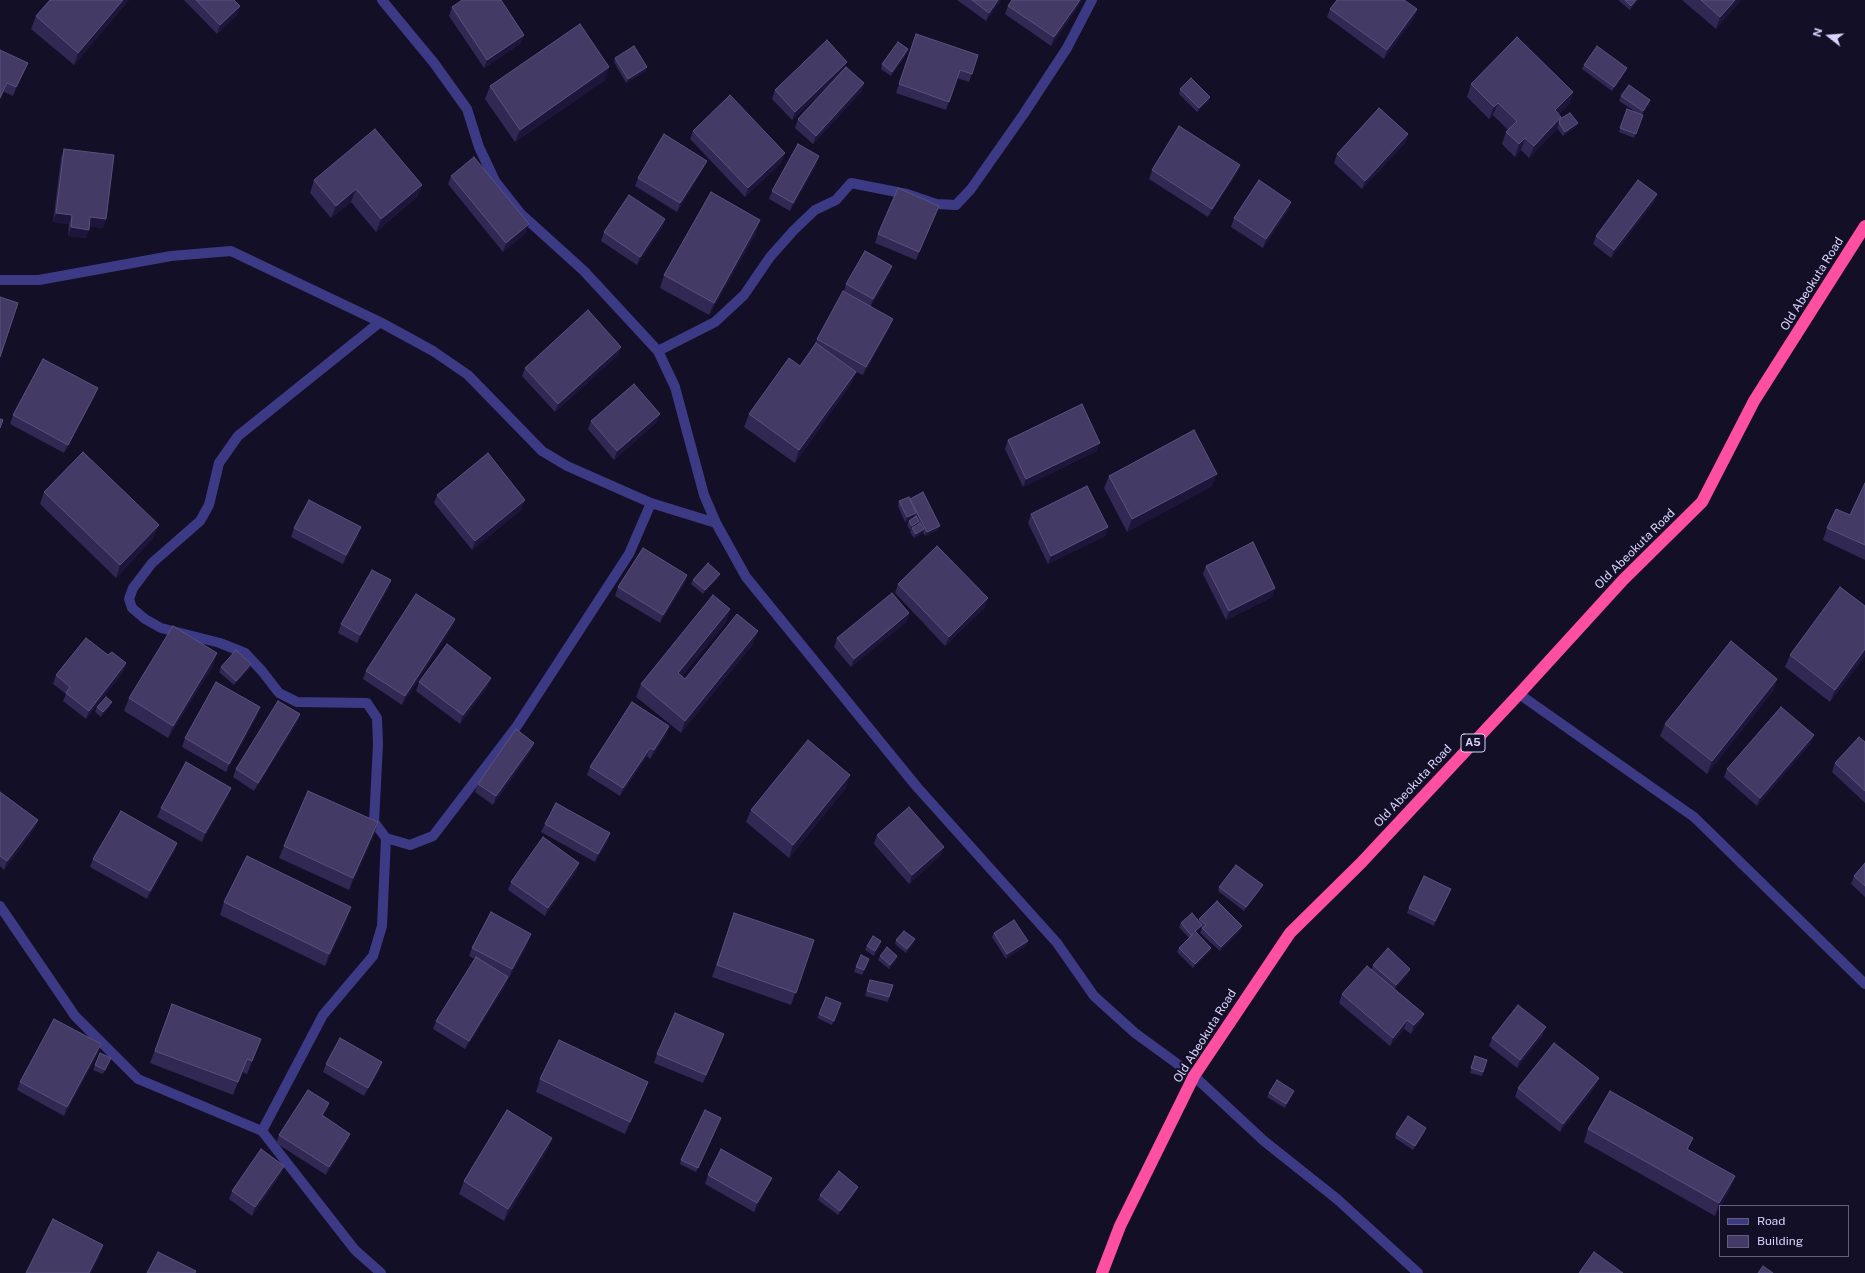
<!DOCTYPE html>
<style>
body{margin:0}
#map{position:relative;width:1865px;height:1273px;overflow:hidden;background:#130f26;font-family:"Public Sans",sans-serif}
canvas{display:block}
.legend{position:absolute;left:1719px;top:1205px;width:130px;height:52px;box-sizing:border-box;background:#130f26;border:1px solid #625e7d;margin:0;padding:5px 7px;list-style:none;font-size:12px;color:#d9d4ff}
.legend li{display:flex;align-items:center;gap:8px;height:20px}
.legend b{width:20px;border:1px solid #625e7d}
.north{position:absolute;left:1809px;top:16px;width:40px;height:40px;-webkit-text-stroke:3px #130f26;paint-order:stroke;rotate:287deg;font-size:11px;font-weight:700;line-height:16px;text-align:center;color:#d9d4ff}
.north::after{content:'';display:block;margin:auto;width:14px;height:18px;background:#d9d4ff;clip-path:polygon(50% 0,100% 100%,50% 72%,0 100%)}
</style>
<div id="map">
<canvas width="1865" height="1273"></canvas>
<ul class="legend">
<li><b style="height:5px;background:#3d3a85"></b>Road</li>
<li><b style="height:11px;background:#433a66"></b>Building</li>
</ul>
<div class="north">N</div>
</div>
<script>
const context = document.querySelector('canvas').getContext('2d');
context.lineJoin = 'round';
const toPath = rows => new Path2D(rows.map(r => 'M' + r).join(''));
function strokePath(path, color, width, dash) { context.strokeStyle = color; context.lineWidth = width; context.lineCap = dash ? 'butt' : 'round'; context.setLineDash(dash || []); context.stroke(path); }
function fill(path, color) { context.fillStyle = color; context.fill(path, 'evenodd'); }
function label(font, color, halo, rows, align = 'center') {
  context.font = font + ' "Public Sans",sans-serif'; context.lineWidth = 4; context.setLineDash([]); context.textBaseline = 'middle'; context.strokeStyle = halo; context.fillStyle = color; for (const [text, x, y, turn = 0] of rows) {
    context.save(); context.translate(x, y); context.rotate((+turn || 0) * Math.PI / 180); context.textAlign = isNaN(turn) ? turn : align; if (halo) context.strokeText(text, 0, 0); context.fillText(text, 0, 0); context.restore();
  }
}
const street = toPath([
 [382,0,434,63,467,109,479,147,495,181,521,214,584,271,658,351,675,387,704,495,716,523,746,577,917,787,1057,943,1094,996,1135,1033,1194,1076,1264,1141,1337,1199,1418,1273],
 [0,280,39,280,171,256,231,251,380,322,433,351,468,375,542,451,567,466,651,503,716,523],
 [658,351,715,322,744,295,770,257,794,230,815,210,836,200,851,183,907,194,936,204,956,205,971,189,1023,115,1067,48,1092,0],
 [1519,694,1694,817,1865,984],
 [386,838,410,845,433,836,517,726,629,554,651,503],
 [0,906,75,1016,138,1079,262,1131,323,1015,373,956,382,926,386,838,374,822,378,744,377,718,367,703,297,702,279,693,262,671,245,653,220,643,161,628,145,619,132,608,129,599,133,588,152,563,200,521,209,505,219,463,238,436,380,322],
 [262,1131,355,1250,381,1273]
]);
const highway = toPath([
 [1102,1273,1120,1226,1194,1076,1290,933,1361,863,1519,694,1623,580,1702,502,1754,401,1865,226]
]);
const wall = toPath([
 [50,0,129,0,74,65,31,29,36,16],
 [184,0,234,0,240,6,237,15,217,34],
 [957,0,1001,0,986,21],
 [1012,0,1082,0,1081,2,1051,46,1005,14,1008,6],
 [1618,0,1638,0,1630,10],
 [1682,0,1741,0,1716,29],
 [452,7,524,35,521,43,484,68,449,16],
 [1330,9,1417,9,1414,18,1384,59,1327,17],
 [916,34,978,55,969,82,957,78,946,110,896,93],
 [0,50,28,63,24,72,13,96,4,92],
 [907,53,891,76,881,69,882,64],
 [615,58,646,71,626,83,614,62],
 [1584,65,1627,68,1625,72,1612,91,1582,69],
 [845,68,864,83,861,92,813,144,795,128,798,119,834,80,792,120,772,99,775,90],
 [605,80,515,142,485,99,490,86],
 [1471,84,1573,92,1569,104,1559,114,1560,119,1576,127,1563,136,1557,128,1557,129,1529,158,1521,150,1515,157,1502,144,1506,132,1508,130,1493,115,1489,119,1467,97],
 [1180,89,1210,97,1209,101,1197,112,1179,94],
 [1621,96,1650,100,1649,104,1642,114,1643,115,1634,138,1619,132,1627,109,1639,114,1619,101],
 [693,131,782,162,745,197,690,139],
 [1408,134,1405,143,1362,189,1334,163,1337,154],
 [64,149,106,219,103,228,89,226,86,238,68,236,69,224,53,222,61,158],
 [819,156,816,165,790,211,769,199,772,191],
 [1240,165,1237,173,1208,217,1149,179,1152,170],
 [703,169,677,212,635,186,638,178],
 [451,176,526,233,503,252,448,184],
 [314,180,422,185,417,197,376,232,351,202,331,218,310,193],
 [1657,194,1654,202,1611,258,1593,244,1596,236],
 [1291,202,1288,210,1263,248,1231,227,1234,218],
 [936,214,916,260,875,243,878,234],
 [662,228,637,265,601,241,604,232],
 [756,233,709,315,660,288,664,275],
 [892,266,889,274,871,306,890,327,863,375,854,371,856,372,851,384,795,463,744,427,749,414,800,366,815,344,817,339,844,291,846,284],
 [621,347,618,355,555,412,522,376,525,368],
 [95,396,64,453,10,424,13,415],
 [591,421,657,422,614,460,588,429],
 [1008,440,1097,451,1023,487,1005,449],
 [1109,476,1212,486,1127,532,1104,488],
 [1865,483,1865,560,1823,540,1827,528,1850,515],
 [44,492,154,537,116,578,40,504],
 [437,495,522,509,472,550,434,503],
 [910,499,938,530,925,536,923,532,923,533,914,538,910,532,911,530,910,530,907,525,909,521,911,519,905,522,898,506,899,501,910,500],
 [1031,514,1108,527,1105,536,1048,564,1028,523],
 [294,528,358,536,343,564,291,537],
 [1206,566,1275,588,1272,597,1226,620,1203,574],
 [687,575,684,584,660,623,615,596,618,587],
 [718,578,703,594,691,584,693,580],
 [898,584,985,607,945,646,895,593],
 [388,589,357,643,338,633,341,624],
 [1865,606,1865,656,1830,702,1785,667,1790,655],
 [730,609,726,622,682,676,685,679,753,644,681,733,636,697,641,684],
 [909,613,906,622,851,667,834,647,837,638],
 [455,619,452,627,402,705,363,679,366,671],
 [108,655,126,663,123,672,86,719,63,701,66,694,53,684,56,675],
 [213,666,168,738,124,711,129,698],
 [221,667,250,668,234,685,219,672],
 [1777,679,1773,691,1707,774,1660,736,1665,724],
 [419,682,488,686,460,724,416,691],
 [110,706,101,717,95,712,97,707],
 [300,714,297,723,254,791,233,777,236,769],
 [257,716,226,772,182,747,185,738],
 [669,726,666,735,650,759,647,756,620,796,587,775,590,767],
 [1814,735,1810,744,1757,806,1724,777,1727,769],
 [1865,742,1865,803,1832,772,1835,763],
 [534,743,531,751,493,805,475,792,478,784],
 [231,788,228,796,202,842,157,817,161,808],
 [846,788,789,858,746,822,751,810],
 [0,792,38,820,35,828,4,870,0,866],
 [378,822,374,835,349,890,279,858,284,846],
 [545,824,610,833,607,842,595,862,541,832],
 [877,835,944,847,940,856,909,884,874,844],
 [177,843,174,852,147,899,90,867,93,859],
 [579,863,576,872,545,916,508,890,511,882],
 [1865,863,1865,897,1851,884,1854,876],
 [1219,887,1261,889,1244,911,1218,891],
 [1451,889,1434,926,1407,913,1409,908],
 [224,902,347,920,325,966,220,915],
 [734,913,814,940,791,1005,712,977],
 [1199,919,1242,926,1241,930,1220,951,1200,933,1202,928,1201,927,1200,929,1196,933,1211,948,1209,952,1193,968,1177,952,1179,948,1189,938,1179,927,1181,923,1199,921],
 [994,933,1026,946,1006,959,992,937],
 [896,940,913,944,906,953,895,944],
 [881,941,880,946,874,956,865,950,867,946],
 [528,943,509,978,508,977,505,986,465,1049,433,1029,436,1021,475,959,469,956,472,948],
 [861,955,869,959,862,975,854,972],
 [880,956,896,960,889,969,878,960],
 [1373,965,1410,969,1409,973,1395,989,1424,1014,1420,1022,1411,1034,1404,1029,1390,1046,1339,1003,1342,994,1371,970],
 [870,980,889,997,888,1002,865,996],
 [841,1003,832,1025,817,1018,819,1014],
 [172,1004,261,1039,247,1074,242,1072,233,1095,150,1063],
 [1543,1035,1517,1068,1489,1046,1492,1038],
 [720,1042,703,1083,654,1063,657,1054],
 [98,1053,64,1116,17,1090,20,1082],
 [1475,1056,1487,1060,1482,1076,1470,1073],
 [111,1058,103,1074,93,1070,95,1065],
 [382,1062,379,1071,364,1096,323,1072,326,1064],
 [1599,1078,1595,1087,1560,1132,1515,1097,1518,1088],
 [540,1079,648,1082,643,1095,625,1134,536,1092],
 [1269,1093,1292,1095,1285,1108,1267,1097],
 [329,1103,326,1112,323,1116,350,1134,347,1142,326,1175,276,1143,279,1135],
 [719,1122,696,1172,680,1164,681,1160],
 [1588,1129,1688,1150,1735,1176,1730,1189,1715,1216,1584,1142],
 [1425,1132,1413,1150,1395,1138,1396,1134],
 [552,1138,547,1151,504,1221,459,1194,464,1181],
 [284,1166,281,1174,252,1216,229,1199,232,1191],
 [708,1175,768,1186,754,1212,705,1184],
 [857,1191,838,1215,818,1200,820,1195]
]);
const shadedWall = toPath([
 [123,0,129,0,74,65,78,53],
 [998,0,1001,0,986,21,989,13],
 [1080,0,1082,0,1081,2,1051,46,1054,37],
 [1636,0,1638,0,1630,10,1631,6],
 [1735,0,1741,0,1716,29,1720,17],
 [240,6,237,15,217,34,220,25],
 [1417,9,1414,18,1384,59,1387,50],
 [524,35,521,43,484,68,487,60],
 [908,49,907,53,891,76,892,72],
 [847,62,844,70,792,120,795,112],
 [28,63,24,72,13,96,16,87],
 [609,67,605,80,515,142,520,130],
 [647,67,646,71,626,83,628,79],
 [1627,68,1625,72,1612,91,1614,87],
 [7,83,4,92,0,100,0,98],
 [864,83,861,92,813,144,816,136],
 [1573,92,1569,104,1551,123,1555,110],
 [1210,97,1209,101,1197,112,1199,108],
 [1650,100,1649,104,1642,115,1643,111],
 [1498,103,1493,115,1489,119,1494,107],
 [1561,117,1557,129,1529,158,1534,146],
 [1578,123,1576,127,1563,136,1565,132],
 [1408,134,1405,143,1362,189,1365,181],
 [1525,138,1521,150,1515,157,1519,144],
 [785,153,782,162,745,197,748,188],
 [819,156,816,165,790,211,793,203],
 [707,161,703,169,677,212,680,203],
 [1240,165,1237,173,1208,217,1212,209],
 [422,185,417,197,376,232,381,219],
 [356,189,351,202,331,218,336,206],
 [1657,194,1654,202,1611,258,1614,250],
 [1291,202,1288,210,1263,248,1266,239],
 [939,206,936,214,916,260,919,252],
 [56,213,72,215,69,224,53,222],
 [90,217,106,219,103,228,87,226],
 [665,219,662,228,637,265,640,257],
 [760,220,756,233,709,315,714,303],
 [529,224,526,233,503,252,506,243],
 [71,227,89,230,86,238,68,236],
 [892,266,889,274,870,308,873,299],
 [893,319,890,327,863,375,866,367],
 [621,347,618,355,555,412,558,404],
 [856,372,851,384,795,463,799,450],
 [98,388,95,396,64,453,68,445],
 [660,414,657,422,614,460,617,451],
 [1100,443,1097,451,1023,487,1026,479],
 [1217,474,1212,486,1127,532,1132,519],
 [525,500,522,509,472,550,475,541],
 [916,513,915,518,905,522,907,517],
 [919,521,917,525,912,528,910,530,912,526],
 [159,525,154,537,116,578,120,565],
 [940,526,938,530,925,536,927,532],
 [361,527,358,536,343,564,346,555],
 [1108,527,1105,536,1048,564,1051,556],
 [924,529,923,533,914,538,916,534],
 [720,574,718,578,703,594,705,590],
 [687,575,684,584,660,623,663,615],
 [391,580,388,589,357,643,360,635],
 [1275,588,1272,597,1226,620,1229,611],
 [988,598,985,607,945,646,949,637],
 [730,609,726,622,674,686,678,673],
 [909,613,906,622,851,667,854,659],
 [455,619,452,627,402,705,405,696],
 [758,631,753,644,681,733,685,721],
 [1865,649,1865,656,1830,702,1835,690],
 [217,653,213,666,168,738,173,726],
 [126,663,123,672,86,719,89,711],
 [251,664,250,668,234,685,236,681],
 [491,678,488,686,460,724,463,715],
 [1777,679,1773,691,1707,774,1712,761],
 [112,702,110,706,101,717,103,712],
 [260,707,257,716,226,772,229,764],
 [300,714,297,723,254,791,258,783],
 [669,726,666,735,650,759,654,750],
 [1814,735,1810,744,1757,806,1760,798],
 [534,743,531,751,493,805,496,796],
 [650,748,647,756,620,796,623,788],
 [850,775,846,788,789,858,793,845],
 [231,788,228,796,202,842,205,833],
 [38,820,35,828,4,870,7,861],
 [378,822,374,835,349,890,353,878],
 [610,833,607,842,595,862,598,854],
 [177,843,174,852,147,899,150,891],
 [944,847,940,856,909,884,912,875],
 [579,863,576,872,545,916,548,908],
 [1263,885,1261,889,1244,911,1246,907],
 [1451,889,1449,894,1434,926,1435,921],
 [351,907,347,920,325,966,329,954],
 [1202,925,1200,929,1193,936,1195,931],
 [1242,926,1241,930,1220,951,1221,947],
 [531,934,528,943,509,978,512,969],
 [915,939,913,944,906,953,907,949],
 [881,941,880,946,874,956,875,951],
 [1028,941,1026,946,1006,959,1007,954],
 [1211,948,1209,952,1193,968,1195,964],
 [897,956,896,960,889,969,890,965],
 [1410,969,1409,973,1394,990,1396,985],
 [508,977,505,986,465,1049,469,1041],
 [1424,1014,1420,1022,1411,1034,1414,1025],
 [1407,1020,1404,1029,1390,1046,1393,1038],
 [1546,1027,1543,1035,1517,1068,1520,1060],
 [101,1044,98,1053,64,1116,67,1107],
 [382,1062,379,1071,364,1096,368,1088],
 [1599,1078,1595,1087,1560,1132,1563,1124],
 [648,1082,643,1095,625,1134,630,1122],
 [1294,1091,1292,1095,1285,1108,1286,1104],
 [329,1103,326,1112,319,1124,322,1115],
 [1426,1128,1425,1132,1413,1150,1415,1146],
 [350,1134,347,1142,326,1175,329,1167],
 [552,1138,547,1151,504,1221,508,1209],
 [1693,1138,1688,1151,1687,1149],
 [284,1166,281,1174,252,1216,255,1207],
 [1735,1176,1730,1189,1715,1216,1719,1203],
 [772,1178,768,1186,754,1212,757,1203],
 [858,1187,857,1191,838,1215,840,1211],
 [103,1245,99,1258,91,1273,89,1273]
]);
const building = toPath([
 [50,0,123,0,78,53,36,16,50,0],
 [196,0,234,0,240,6,220,25,196,0],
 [462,0,501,0,524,35,487,60,452,7,462,0],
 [972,0,998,0,989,13,972,0],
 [1012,0,1080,0,1054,37,1008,6,1012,0],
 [1337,0,1404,0,1417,9,1387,50,1330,9,1337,0],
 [1625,0,1636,0,1631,6,1625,0],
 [1701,0,1735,0,1720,17,1701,0],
 [580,24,609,67,520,130,490,86,580,24],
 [916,34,978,55,972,74,960,70,949,102,899,84,916,34],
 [1517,37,1573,92,1555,110,1561,117,1534,146,1525,138,1519,144,1506,132,1517,121,1498,103,1494,107,1471,84,1517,37],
 [827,40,847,62,795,112,775,90,827,40],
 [898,42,908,49,892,72,882,64,898,42],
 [634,46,647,67,628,79,615,58,634,46],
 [1597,46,1627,68,1614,87,1584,65,1597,46],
 [0,50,28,63,16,87,7,83,0,98,0,50],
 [846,67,864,83,816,136,798,119,846,67],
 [1191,78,1210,97,1199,108,1180,89,1191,78],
 [1629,85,1650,100,1643,111,1621,96,1629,85],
 [730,95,785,153,748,188,693,131,730,95],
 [1379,108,1408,134,1365,181,1337,154,1379,108],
 [1627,109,1643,115,1636,134,1620,128,1627,109],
 [1570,113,1578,123,1565,132,1559,123,1560,119,1570,113],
 [1179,126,1240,165,1212,209,1152,170,1179,126],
 [375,129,422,185,381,219,356,189,336,206,314,180,375,129],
 [664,134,707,161,680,203,638,178,664,134],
 [798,144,819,156,793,203,772,191,798,144],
 [64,149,114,155,106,219,90,217,89,230,71,227,72,215,56,213,64,149],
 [474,157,529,224,506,243,451,176,474,157],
 [1259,180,1291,202,1266,239,1234,218,1259,180],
 [1638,180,1657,194,1614,250,1596,236,1638,180],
 [898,188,939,206,919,252,878,234,898,188],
 [711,192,760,220,714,303,664,275,711,192],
 [629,195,665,219,640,257,604,232,629,195],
 [865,251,892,266,873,299,846,284,865,251],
 [843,291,893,319,866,367,817,339,843,291],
 [0,297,18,303,0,357,0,297],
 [588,310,621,347,558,404,525,368,588,310],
 [816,343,856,372,799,450,749,414,789,358,800,366,816,343],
 [43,359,98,388,68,445,13,415,43,359],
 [634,384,660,414,617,451,591,421,634,384],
 [1082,404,1100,443,1026,479,1008,440,1082,404],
 [0,419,3,420,0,428,0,419],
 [1194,430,1217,474,1132,519,1109,476,1194,430],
 [83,452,159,525,120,565,44,492,83,452],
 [488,453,525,500,475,541,437,495,488,453],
 [1865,483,1865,545,1827,528,1836,509,1850,515,1865,483],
 [1087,486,1108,527,1051,556,1031,514,1087,486],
 [923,492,940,526,927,532,910,499,923,492],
 [909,497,916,513,907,517,899,501,909,497],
 [309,500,361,527,346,555,294,528,309,500],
 [916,516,919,521,912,526,909,521,916,516],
 [920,523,924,529,916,534,912,528,920,523],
 [1253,542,1275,588,1229,611,1206,566,1253,542],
 [937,546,988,598,949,637,898,584,937,546],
 [643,548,687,575,663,615,618,587,643,548],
 [708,563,720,574,705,590,693,580,708,563],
 [372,570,391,580,360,635,341,624,372,570],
 [1840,587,1865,606,1865,649,1835,690,1790,655,1840,587],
 [892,593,909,613,854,659,837,638,892,593],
 [416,594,455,619,405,696,366,671,416,594],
 [713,595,730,609,678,673,685,679,737,614,758,631,685,721,641,684,713,595],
 [173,626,217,653,173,726,129,698,173,626],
 [86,638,108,655,112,652,126,663,89,711,66,693,70,687,56,675,86,638],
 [1731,641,1777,679,1712,761,1665,724,1731,641],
 [447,644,491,678,463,715,419,682,447,644],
 [236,650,251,664,236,681,221,667,236,650],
 [216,682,260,707,229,764,185,738,216,682],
 [106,697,112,702,103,712,97,707,106,697],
 [278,701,300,714,258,783,236,769,278,701],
 [632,702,669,726,654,750,650,748,623,788,590,767,632,702],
 [1781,707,1814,735,1760,798,1727,769,1781,707],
 [516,729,534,743,496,796,478,784,516,729],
 [1859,737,1865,742,1865,791,1835,763,1859,737],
 [808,740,850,775,793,845,751,810,808,740],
 [186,762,231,788,205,833,161,808,186,762],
 [308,791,378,822,353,878,284,846,308,791],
 [0,792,38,820,7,861,0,856,0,792],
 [556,803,610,833,598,854,545,824,556,803],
 [909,807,944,847,912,875,877,835,909,807],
 [121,811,177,843,150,891,93,859,121,811],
 [543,837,579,863,548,908,511,882,543,837],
 [247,856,351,907,329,954,224,902,247,856],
 [1865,863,1865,886,1854,876,1865,863],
 [1236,865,1263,885,1246,907,1219,887,1236,865],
 [1424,876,1451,889,1435,921,1409,908,1424,876],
 [1217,901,1242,926,1221,947,1202,928,1206,925,1199,919,1217,901],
 [491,912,531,934,512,969,472,948,491,912],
 [734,913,814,940,796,993,717,965,734,913],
 [1192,913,1202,925,1195,931,1211,948,1195,964,1179,948,1193,934,1191,935,1181,923,1192,913],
 [1014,920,1028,941,1007,954,994,933,1014,920],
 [904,931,915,939,907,949,896,940,904,931],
 [873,936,881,941,875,951,867,946,873,936],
 [887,947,897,956,890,965,880,956,887,947],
 [1388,948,1410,969,1396,985,1373,965,1388,948],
 [861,955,869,959,864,970,856,967,861,955],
 [476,957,508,977,469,1041,436,1021,476,957],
 [1367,966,1424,1014,1414,1025,1407,1020,1393,1038,1342,994,1367,966],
 [870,980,893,985,889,997,867,991,870,980],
 [826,997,841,1003,834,1021,819,1014,826,997],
 [172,1004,261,1039,252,1061,247,1059,238,1082,155,1051,172,1004],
 [1518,1005,1546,1027,1520,1060,1492,1038,1518,1005],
 [675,1013,724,1034,706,1075,657,1054,675,1013],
 [54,1019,101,1044,67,1107,20,1082,54,1019],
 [340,1038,382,1062,368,1088,326,1064,340,1038],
 [559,1040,648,1082,630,1122,540,1079,559,1040],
 [1554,1043,1599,1078,1563,1124,1518,1088,1554,1043],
 [100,1053,111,1058,105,1070,95,1065,100,1053],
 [1475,1056,1487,1060,1483,1072,1471,1068,1475,1056],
 [1277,1080,1294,1091,1286,1104,1269,1093,1277,1080],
 [308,1090,329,1103,322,1115,350,1134,329,1167,279,1135,308,1090],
 [1610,1091,1693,1138,1687,1149,1735,1176,1719,1203,1588,1129,1610,1091],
 [507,1110,552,1138,508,1209,464,1181,507,1110],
 [705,1110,721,1118,698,1168,681,1160,705,1110],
 [1408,1116,1426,1128,1415,1146,1396,1134,1408,1116],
 [261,1149,284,1166,255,1207,232,1191,261,1149],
 [721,1149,772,1178,757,1203,708,1175,721,1149],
 [839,1171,858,1187,840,1211,820,1195,839,1171],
 [53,1219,103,1245,89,1273,26,1273,53,1219],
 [158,1252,196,1271,195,1273,147,1273,158,1252],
 [1594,1252,1623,1273,1579,1273,1594,1252],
 [1763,1266,1773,1273,1758,1273,1763,1266]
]);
const shields = [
 [1473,743,24]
];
const shieldNames = [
 ["A5",1473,743]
];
const streetNames = [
 ["Old Abeokuta Road",1812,284,-58],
 ["Old Abeokuta Road",1635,549,-45],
 ["Old Abeokuta Road",1413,786,-47],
 ["Old Abeokuta Road",1205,1036,-58]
];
strokePath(street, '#3d3a85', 10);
strokePath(highway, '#ff4fa3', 12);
fill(wall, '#312854');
fill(shadedWall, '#1d163a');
fill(building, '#433a66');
strokePath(building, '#5a527e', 1);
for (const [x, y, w] of shields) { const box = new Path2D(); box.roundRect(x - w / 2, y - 9, w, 18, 3); context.fillStyle = '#130f26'; context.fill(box); strokePath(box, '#d9d4ff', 1); }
label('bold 11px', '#d9d4ff', null, shieldNames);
label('12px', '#d9d4ff', '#130f26', streetNames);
</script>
